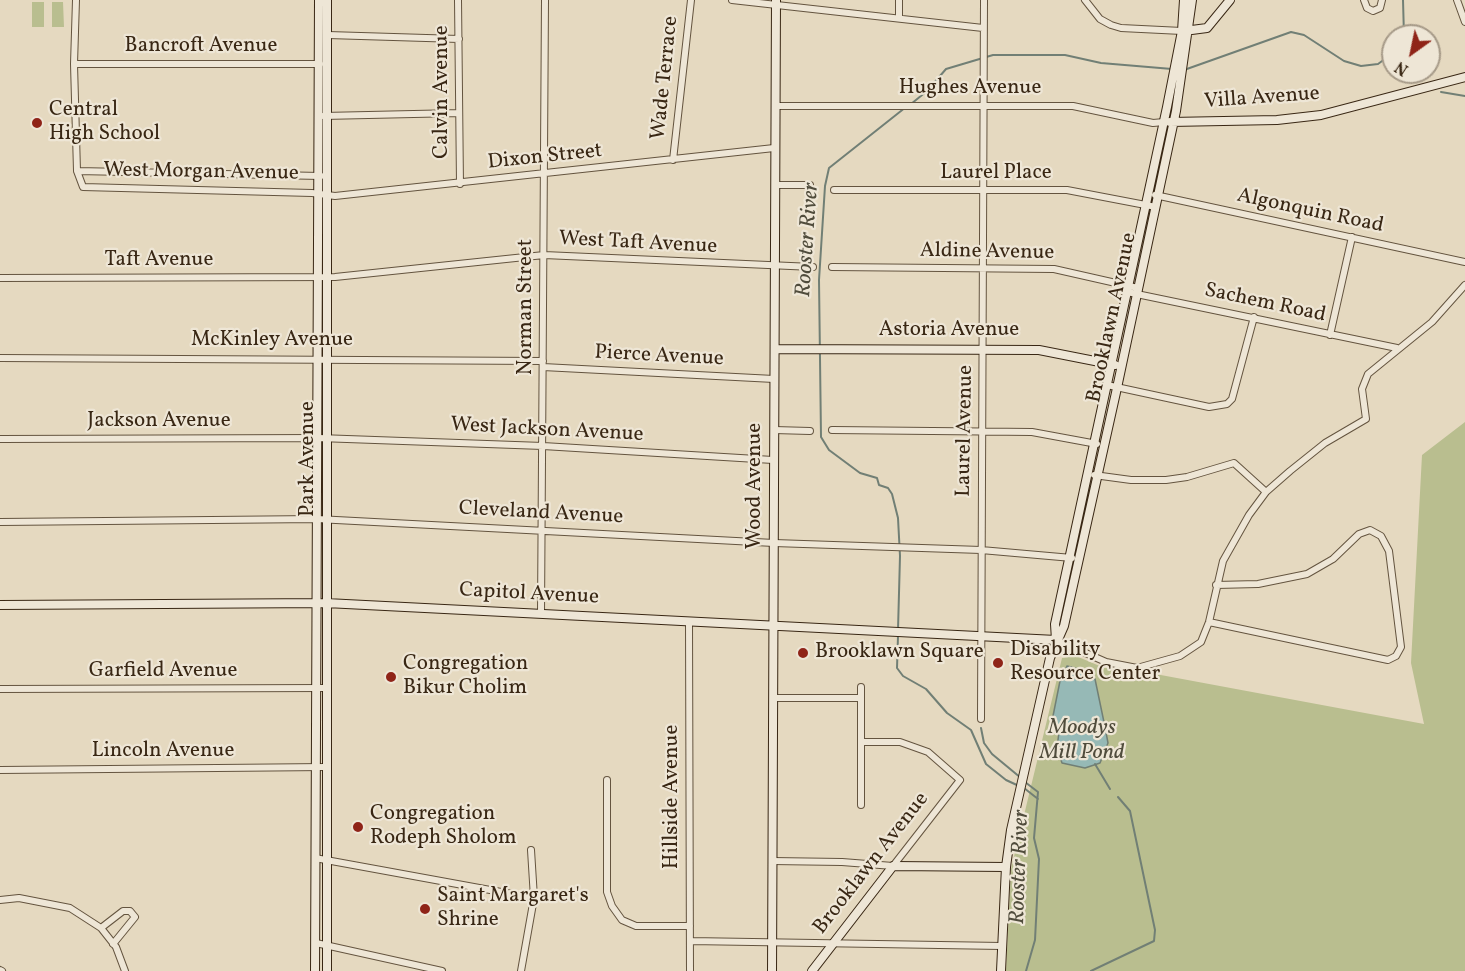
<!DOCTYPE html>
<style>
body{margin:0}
#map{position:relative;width:1465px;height:971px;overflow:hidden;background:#e5d9c0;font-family:Vollkorn,serif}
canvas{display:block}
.north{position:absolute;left:1381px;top:24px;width:60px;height:60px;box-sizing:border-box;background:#eee6d6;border:2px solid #a69a88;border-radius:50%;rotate:213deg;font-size:16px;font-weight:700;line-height:24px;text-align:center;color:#392714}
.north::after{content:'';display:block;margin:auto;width:21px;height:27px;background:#8f2418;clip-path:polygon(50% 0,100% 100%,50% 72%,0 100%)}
</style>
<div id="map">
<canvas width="1465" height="971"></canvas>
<div class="north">N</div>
</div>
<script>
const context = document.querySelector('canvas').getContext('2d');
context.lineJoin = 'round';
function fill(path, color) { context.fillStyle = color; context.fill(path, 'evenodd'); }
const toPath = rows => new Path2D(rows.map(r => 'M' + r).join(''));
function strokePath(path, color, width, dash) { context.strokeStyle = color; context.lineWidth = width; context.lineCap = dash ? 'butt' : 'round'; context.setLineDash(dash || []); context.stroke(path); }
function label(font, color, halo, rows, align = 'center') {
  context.font = font + ' Vollkorn,serif'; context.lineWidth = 4.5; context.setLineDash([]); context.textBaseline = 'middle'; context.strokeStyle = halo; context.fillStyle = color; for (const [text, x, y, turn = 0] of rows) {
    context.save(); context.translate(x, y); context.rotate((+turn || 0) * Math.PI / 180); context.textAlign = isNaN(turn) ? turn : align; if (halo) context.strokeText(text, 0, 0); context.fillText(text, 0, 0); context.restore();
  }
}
const green = toPath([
 [32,2,44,2,44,27,32,27],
 [52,2,63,2,64,27,52,27],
 [1465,422,1465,971,1006,971,1011,869,1062,658,1076,656,1102,667,1130,674,1150,673,1424,724,1411,663,1422,455]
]);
const water = toPath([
 [1067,666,1082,670,1095,679,1105,727,1108,743,1100,763,1085,768,1062,763,1057,748,1059,732,1052,721,1060,681,1067,666]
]);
const stream = toPath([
 [1403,0,1404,36],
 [1404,29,1411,36],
 [1184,70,1291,32,1304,35,1344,61,1361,66,1378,64,1393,53],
 [1441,92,1465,96],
 [911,104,927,91,946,69,993,55,1065,55,1101,63,1172,69],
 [898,630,900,556,898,518,892,494,888,488,879,485,877,478,860,473,829,450,821,437,819,280,825,186,829,168,906,107],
 [898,636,897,668,903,676,926,689,947,713,971,730,986,764,1006,780,1019,786],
 [981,728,984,743,992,754,1021,778],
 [1095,764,1110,789],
 [1025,782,1038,792,1034,838,1039,859,1035,940,1026,971],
 [1024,788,1038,799],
 [1091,971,1154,941,1155,930,1130,811,1118,797]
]);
const street = toPath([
 [76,0,74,64,77,171,83,187,312,193,335,196,774,148],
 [458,0,460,184],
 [732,0,983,28],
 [899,0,899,17],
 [1085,0,1100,19,1111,25,1121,28,1182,31],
 [1364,0,1367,8,1373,11,1380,8,1382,0],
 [1457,0,1465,22],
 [328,35,459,39],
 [74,64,320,64],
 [775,106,1073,106,1153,123,1164,122],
 [323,116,459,113],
 [673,160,691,0],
 [77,171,321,176],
 [775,185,810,185],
 [834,190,1067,190,1156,207],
 [1155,195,1465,262],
 [832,267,1054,269,1138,288],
 [0,278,335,277,544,255,813,267],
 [1127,292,1397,348],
 [1330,335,1352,237],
 [0,358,543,361],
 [543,367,774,379],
 [1107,385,1209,407,1227,404,1232,399,1254,317],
 [774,430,810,431],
 [832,430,1032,432,1097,444],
 [0,439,319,438,543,446,773,460],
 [1094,475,1131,480,1166,480,1187,477,1234,463,1266,492],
 [0,522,317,519,774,543,981,550,1072,558],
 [541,613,545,0],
 [689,622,690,971],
 [1209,622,1388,660,1396,656,1401,647,1389,551,1381,536,1370,530,1359,534,1333,559,1307,574,1258,584,1216,585],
 [1056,640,1106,662,1137,668,1180,656,1201,642,1209,622,1223,561,1249,515,1266,492,1290,471,1325,443,1366,419,1362,389,1368,374,1432,322,1465,285],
 [0,689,326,688],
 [774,698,861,698],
 [981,719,984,0],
 [0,770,326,767],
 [607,780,607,892,612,906,622,920,636,926,690,926],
 [861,805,861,687],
 [315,858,534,898],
 [772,861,842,862,893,866,960,780,928,752,900,742,861,742],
 [0,900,19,898,70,908,101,928,116,947,125,971],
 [101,928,123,911,130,911,135,917,113,944],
 [690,941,1002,946],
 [316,943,442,971],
 [0,970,2,971],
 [521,971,534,898,531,850]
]);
const secondary = toPath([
 [1184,31,1207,28,1230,0],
 [1170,122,1277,120,1321,115,1465,77],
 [775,349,1039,350,1115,365],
 [0,605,326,603,1056,640],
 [1056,640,1055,624,1167,107,1182,31,1184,0],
 [315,971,319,0],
 [327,971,327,0],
 [772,971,776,0],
 [812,971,893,866,1006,867],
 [1001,971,1006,867,1011,830,1050,658,1064,626,1117,388,1176,111,1192,0]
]);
const markers = [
 [37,123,6,"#8f2418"],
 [803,653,6,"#8f2418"],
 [998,663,6,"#8f2418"],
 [391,677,6,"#8f2418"],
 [358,827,6,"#8f2418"],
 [425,909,6,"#8f2418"]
];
const streetNames = [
 ["Bancroft Avenue",201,47],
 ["Wade Terrace",666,78,-84],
 ["Hughes Avenue",970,89],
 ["Calvin Avenue",443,92,-90],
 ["Villa Avenue",1262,99,-4],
 ["Dixon Street",545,158,-6],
 ["West Morgan Avenue",201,173,1],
 ["Laurel Place",996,174],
 ["Algonquin Road",1310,212,12],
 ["West Taft Avenue",638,244,3],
 ["Aldine Avenue",987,253,1],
 ["Taft Avenue",159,261],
 ["Sachem Road",1265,304,12],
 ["Norman Street",527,307,-90],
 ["Brooklawn Avenue",1113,318,-78],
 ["Astoria Avenue",949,331],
 ["McKinley Avenue",272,341],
 ["Pierce Avenue",659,357,3],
 ["Jackson Avenue",159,422],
 ["West Jackson Avenue",547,431,3],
 ["Laurel Avenue",966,431,-89],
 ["Park Avenue",309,459,-90],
 ["Wood Avenue",756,486,-90],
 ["Cleveland Avenue",541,514,3],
 ["Capitol Avenue",529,595,3],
 ["Garfield Avenue",163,672],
 ["Lincoln Avenue",163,752],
 ["Hillside Avenue",673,797,-90],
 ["Brooklawn Avenue",872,864,-52]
];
const poiNames = [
 ["Central",49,111],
 ["High School",49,135],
 ["Disability",1010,651],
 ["Resource Center",1010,675],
 ["Brooklawn Square",815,653],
 ["Congregation",403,665],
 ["Bikur Cholim",403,689],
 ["Congregation",370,815],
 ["Rodeph Sholom",370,839],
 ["Saint Margaret's",437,897],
 ["Shrine",437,921]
];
const waterNames = [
 ["Rooster River",809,240,-86],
 ["Moodys",1082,729],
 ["Mill Pond",1082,754],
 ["Rooster River",1021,867,-88]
];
fill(green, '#b9be8f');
fill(water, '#96b9b6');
strokePath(water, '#717f75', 1.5);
strokePath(stream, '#717f75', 2);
strokePath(street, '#64543f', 8);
strokePath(secondary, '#392714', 10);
strokePath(street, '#eee6d6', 6);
strokePath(secondary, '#eee6d6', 8);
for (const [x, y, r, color] of markers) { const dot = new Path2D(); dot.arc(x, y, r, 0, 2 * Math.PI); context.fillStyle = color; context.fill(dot); strokePath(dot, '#eee6d6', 2); }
label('21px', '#392714', '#eee6d6', streetNames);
label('21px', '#392714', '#eee6d6', poiNames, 'left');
label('italic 22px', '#504c3c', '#eee6d6', waterNames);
</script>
